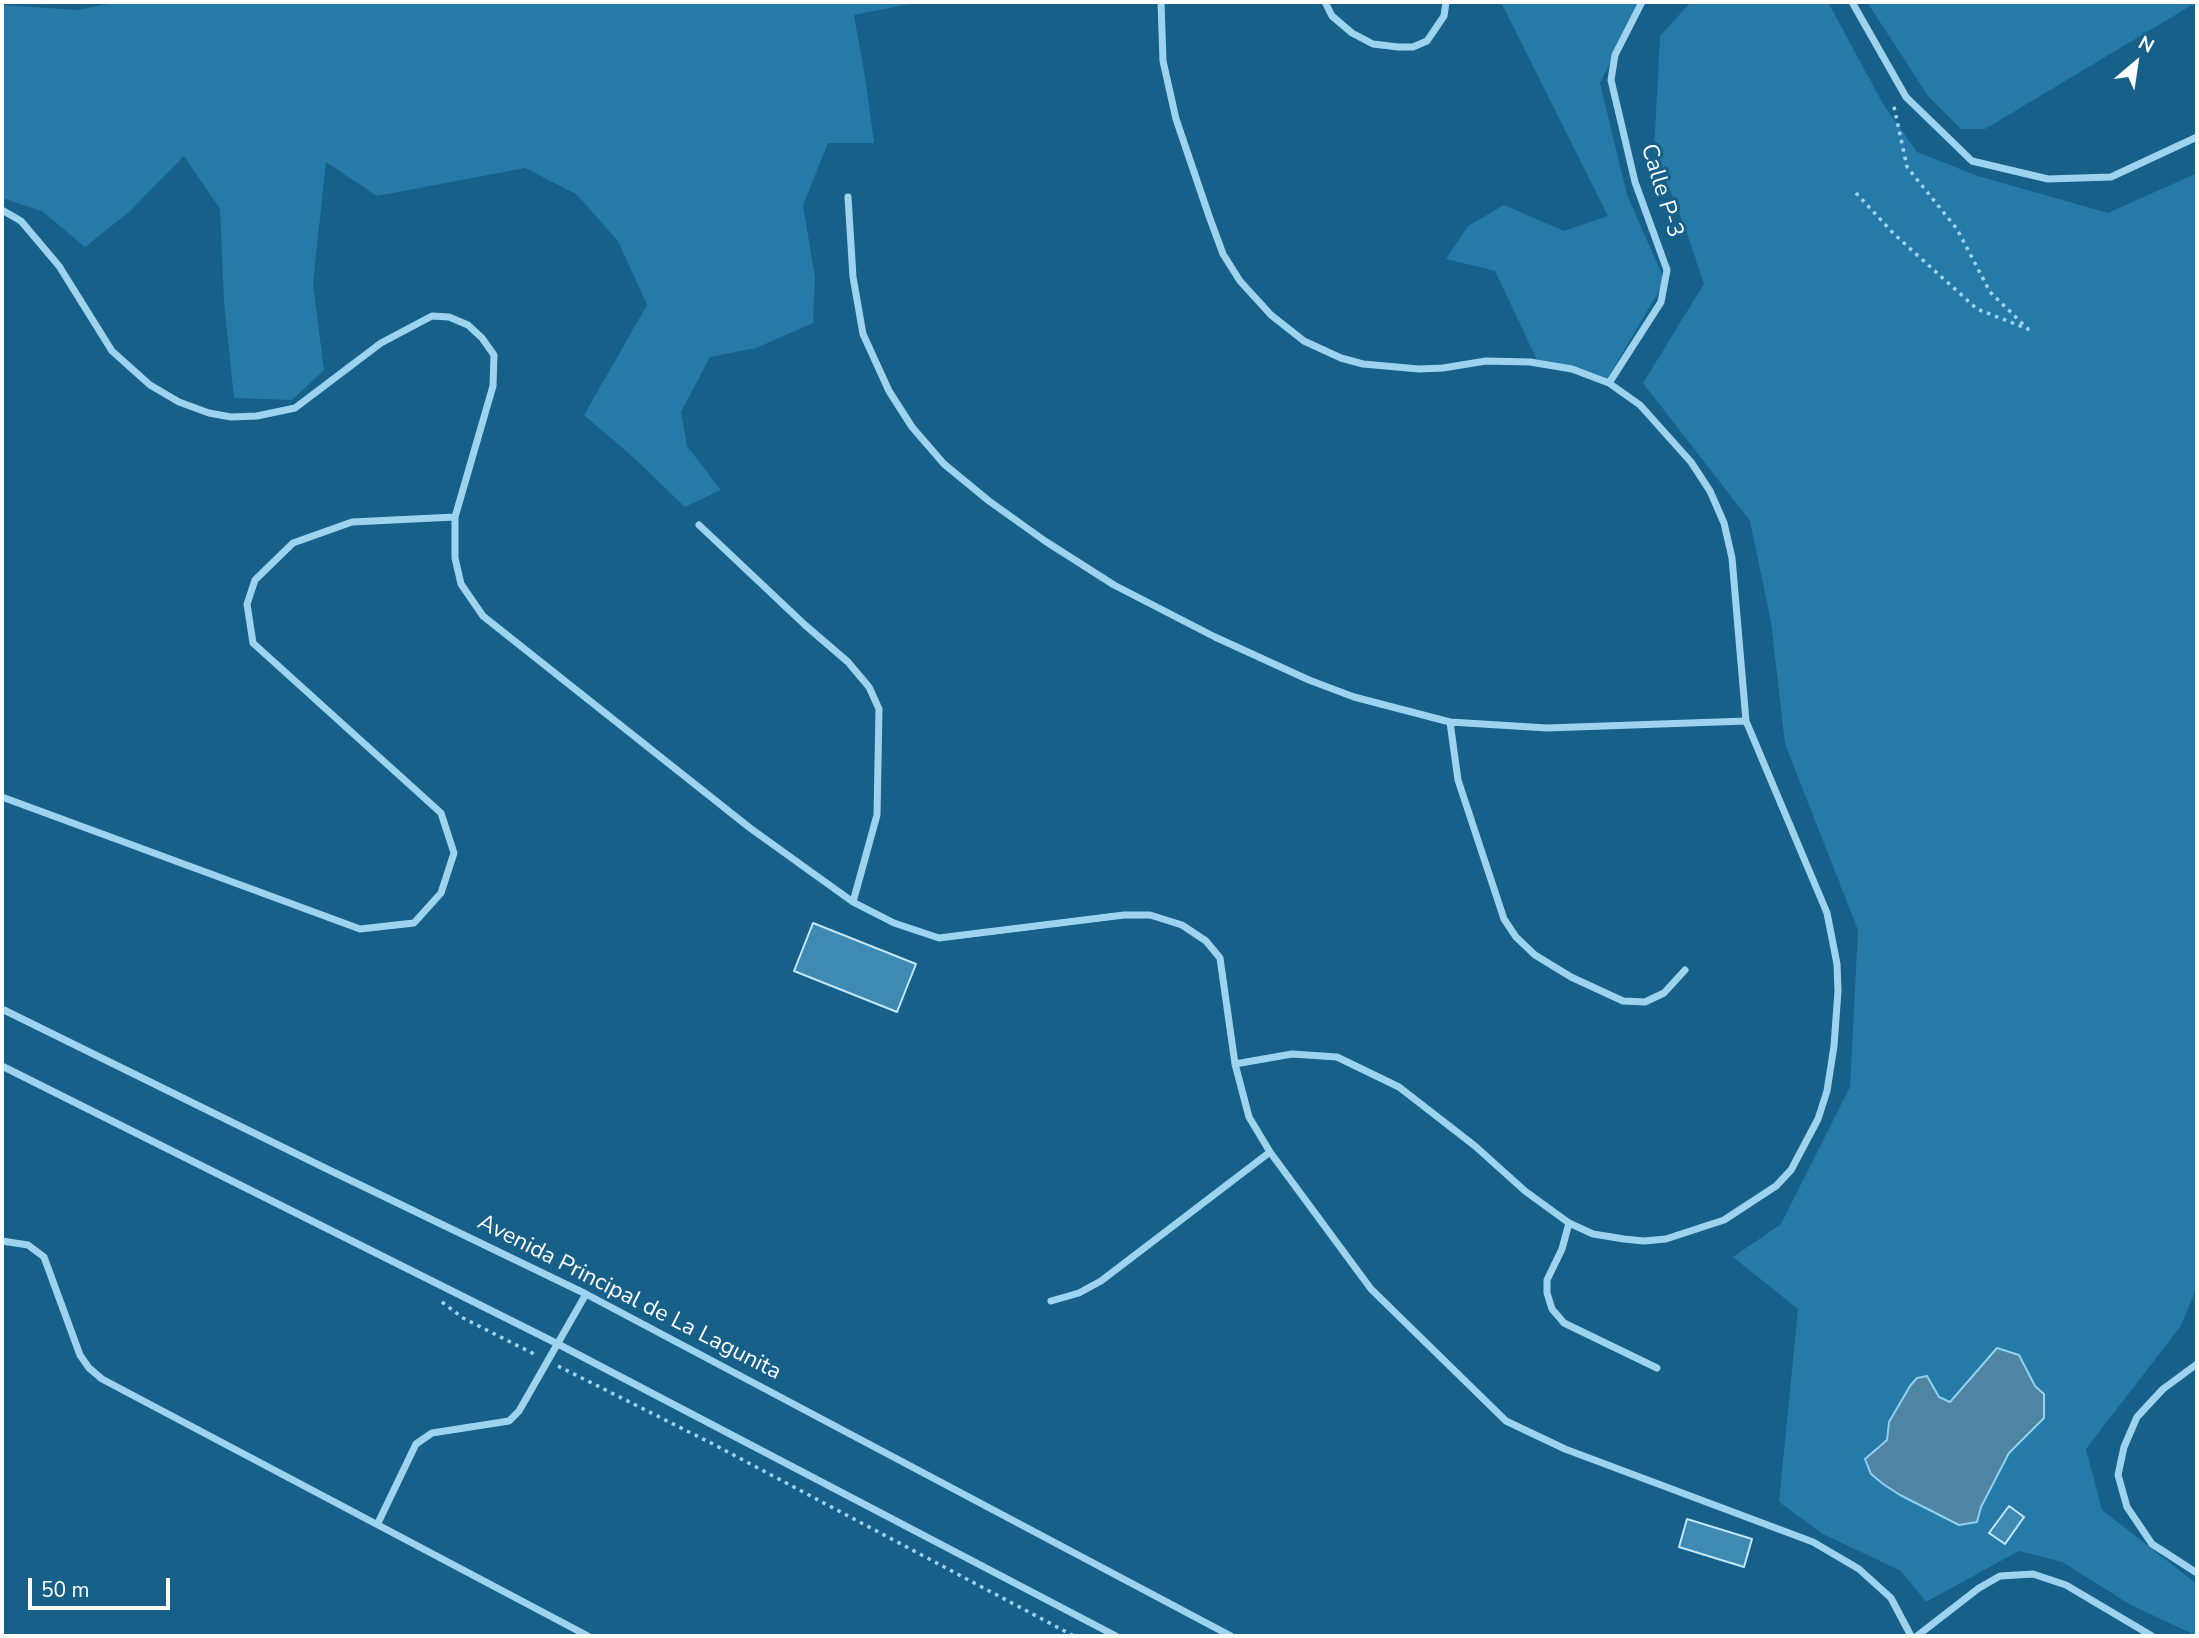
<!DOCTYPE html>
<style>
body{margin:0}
#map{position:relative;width:2199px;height:1638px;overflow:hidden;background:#166089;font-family:"Nunito Sans",sans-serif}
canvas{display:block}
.frame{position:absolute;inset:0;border:4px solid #fff;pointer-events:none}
.north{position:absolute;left:2101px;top:28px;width:70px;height:70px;-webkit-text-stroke:5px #166089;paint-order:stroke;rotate:29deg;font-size:19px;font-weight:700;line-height:28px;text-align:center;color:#fff}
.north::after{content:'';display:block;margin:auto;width:24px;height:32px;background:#fff;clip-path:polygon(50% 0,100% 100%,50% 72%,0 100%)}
.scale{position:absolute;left:28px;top:1578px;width:142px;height:32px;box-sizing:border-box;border:4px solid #fff;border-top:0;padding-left:9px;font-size:21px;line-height:24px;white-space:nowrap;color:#fff;-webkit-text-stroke:5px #166089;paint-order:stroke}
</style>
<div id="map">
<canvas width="2199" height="1638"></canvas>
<div class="frame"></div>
<div class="north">N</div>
<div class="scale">50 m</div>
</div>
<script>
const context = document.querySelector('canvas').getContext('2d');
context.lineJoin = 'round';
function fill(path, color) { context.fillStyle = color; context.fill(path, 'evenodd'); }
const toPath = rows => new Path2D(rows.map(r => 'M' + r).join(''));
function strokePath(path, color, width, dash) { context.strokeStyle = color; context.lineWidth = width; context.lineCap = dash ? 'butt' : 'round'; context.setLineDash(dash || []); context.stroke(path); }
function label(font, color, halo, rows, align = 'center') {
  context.font = font + ' "Nunito Sans",sans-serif'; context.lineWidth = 6; context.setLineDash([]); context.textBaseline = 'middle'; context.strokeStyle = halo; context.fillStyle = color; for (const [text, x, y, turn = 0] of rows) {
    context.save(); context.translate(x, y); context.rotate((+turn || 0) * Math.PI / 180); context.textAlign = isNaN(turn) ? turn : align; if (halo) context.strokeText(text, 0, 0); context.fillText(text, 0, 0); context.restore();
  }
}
const green = toPath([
 [119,2,920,2,854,15,866,83,874,143,828,143,803,205,815,277,813,323,756,348,710,357,681,412,687,446,721,490,685,507,634,458,584,415,647,305,618,241,576,194,525,168,377,196,326,162,313,284,324,370,292,400,234,398,224,302,220,209,184,156,129,212,85,247,42,211,2,198,2,5,77,10],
 [1501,2,1641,2,1600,83,1627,195,1665,281,1604,384,1537,360,1495,271,1446,259,1468,226,1504,205,1564,231,1608,216],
 [1691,2,1828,2,1883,104,1917,152,1978,176,2108,213,2197,173,2197,1288,2180,1327,2086,1449,2102,1510,2197,1584,2197,1636,2131,1605,2062,1562,2019,1551,1926,1602,1901,1571,1823,1534,1779,1502,1798,1309,1733,1257,1781,1224,1850,1087,1858,930,1785,744,1771,622,1750,521,1643,383,1704,284,1686,230,1654,151,1660,36],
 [2019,1355,2035,1386,2044,1418,2009,1453,1981,1507,1959,1525,1900,1495,1871,1474,1877,1447,1887,1440,1889,1422,1910,1386,1917,1378,1927,1376,1939,1397,1950,1402],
 [1867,2,2197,2,1985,129,1961,129,1928,96]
]);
const water = toPath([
 [1997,1348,2019,1355,2035,1386,2044,1394,2044,1418,2009,1453,1981,1507,1977,1522,1959,1525,1900,1495,1883,1484,1871,1474,1865,1459,1887,1440,1889,1422,1910,1386,1917,1378,1927,1376,1939,1397,1950,1402,1997,1348]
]);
const building = toPath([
 [813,923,916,964,897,1012,794,971,813,923],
 [2009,1506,2024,1517,2005,1544,1989,1533,2009,1506],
 [1687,1519,1752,1539,1744,1567,1679,1547,1687,1519]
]);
const path = toPath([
 [1856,193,1895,235,1977,309,2028,329,1990,292,1957,229,1907,167,1893,102],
 [442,1302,463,1318,536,1355],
 [558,1366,713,1444,1074,1636]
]);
const street = toPath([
 [1161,2,1163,61,1176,119,1209,216,1223,254,1240,281,1271,315,1304,341,1341,358,1363,364,1419,369,1443,368,1486,361,1530,362,1572,369,1609,383,1640,405,1691,462,1710,491,1724,523,1732,558,1746,721,1827,913,1837,964,1838,991,1834,1046,1827,1091,1818,1119,1791,1170,1776,1186,1724,1220,1666,1239,1644,1241,1624,1239,1593,1234,1569,1223,1525,1191,1475,1146,1399,1087,1337,1057,1292,1054,1235,1064],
 [1325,2,1332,16,1352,33,1373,44,1398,47,1413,47,1427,41,1444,16,1446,2],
 [1852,2,1906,97,1972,161,2048,179,2111,177,2197,137],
 [848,197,853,277,863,334,889,391,912,427,944,464,989,501,1045,541,1114,585,1215,637,1309,680,1354,697,1450,722,1547,728,1746,721],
 [2,210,21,221,59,266,112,351,150,385,179,402,209,413,231,417,257,416,295,408,381,343,432,316,449,317,468,325,482,338,494,355,493,386,455,517,455,558,461,584,483,616,750,828,853,902,894,923,939,938,1124,915,1150,915,1182,925,1206,941,1220,958,1235,1064,1249,1117,1270,1152,1371,1289,1506,1421,1565,1449,1813,1542,1859,1569,1891,1598,1911,1636],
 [1609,383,1661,302,1667,270,1635,182,1611,80,1615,55,1642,2],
 [699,525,805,625,848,662,869,687,879,709,877,815,853,902],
 [1450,722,1458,780,1504,919,1516,937,1535,955,1571,977,1623,1001,1645,1002,1664,993,1685,970],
 [2,797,360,929,414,923,441,893,454,853,441,813,253,643,247,604,255,580,293,543,352,522,455,517],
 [2,1009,325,1168,586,1294,1231,1636],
 [2,1066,558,1344,1116,1636],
 [1569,1223,1562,1249,1547,1280,1547,1293,1552,1309,1564,1323,1657,1368],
 [2,1241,28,1245,44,1257,80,1355,89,1368,102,1379,588,1636],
 [1051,1301,1079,1293,1101,1281,1270,1152],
 [2197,1364,2163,1389,2137,1417,2124,1447,2118,1475,2127,1507,2152,1544,2197,1573],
 [378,1523,416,1444,432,1433,509,1421,519,1411,586,1294],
 [1917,1636,1979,1588,2000,1576,2033,1574,2066,1585,2152,1636]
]);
const streetNames = [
 ["Calle P-3",1661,191,73],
 ["Avenida Principal de La Lagunita",629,1298,27]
];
fill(green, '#257aa7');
fill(water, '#4f85a2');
strokePath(water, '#90d1f1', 2);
fill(building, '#3e8ab2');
strokePath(building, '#c4e8fb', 2);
strokePath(path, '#9ed3ef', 3.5, [3.5, 5]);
strokePath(street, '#9ed3ef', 7);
label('23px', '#fff', '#166089', streetNames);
</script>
